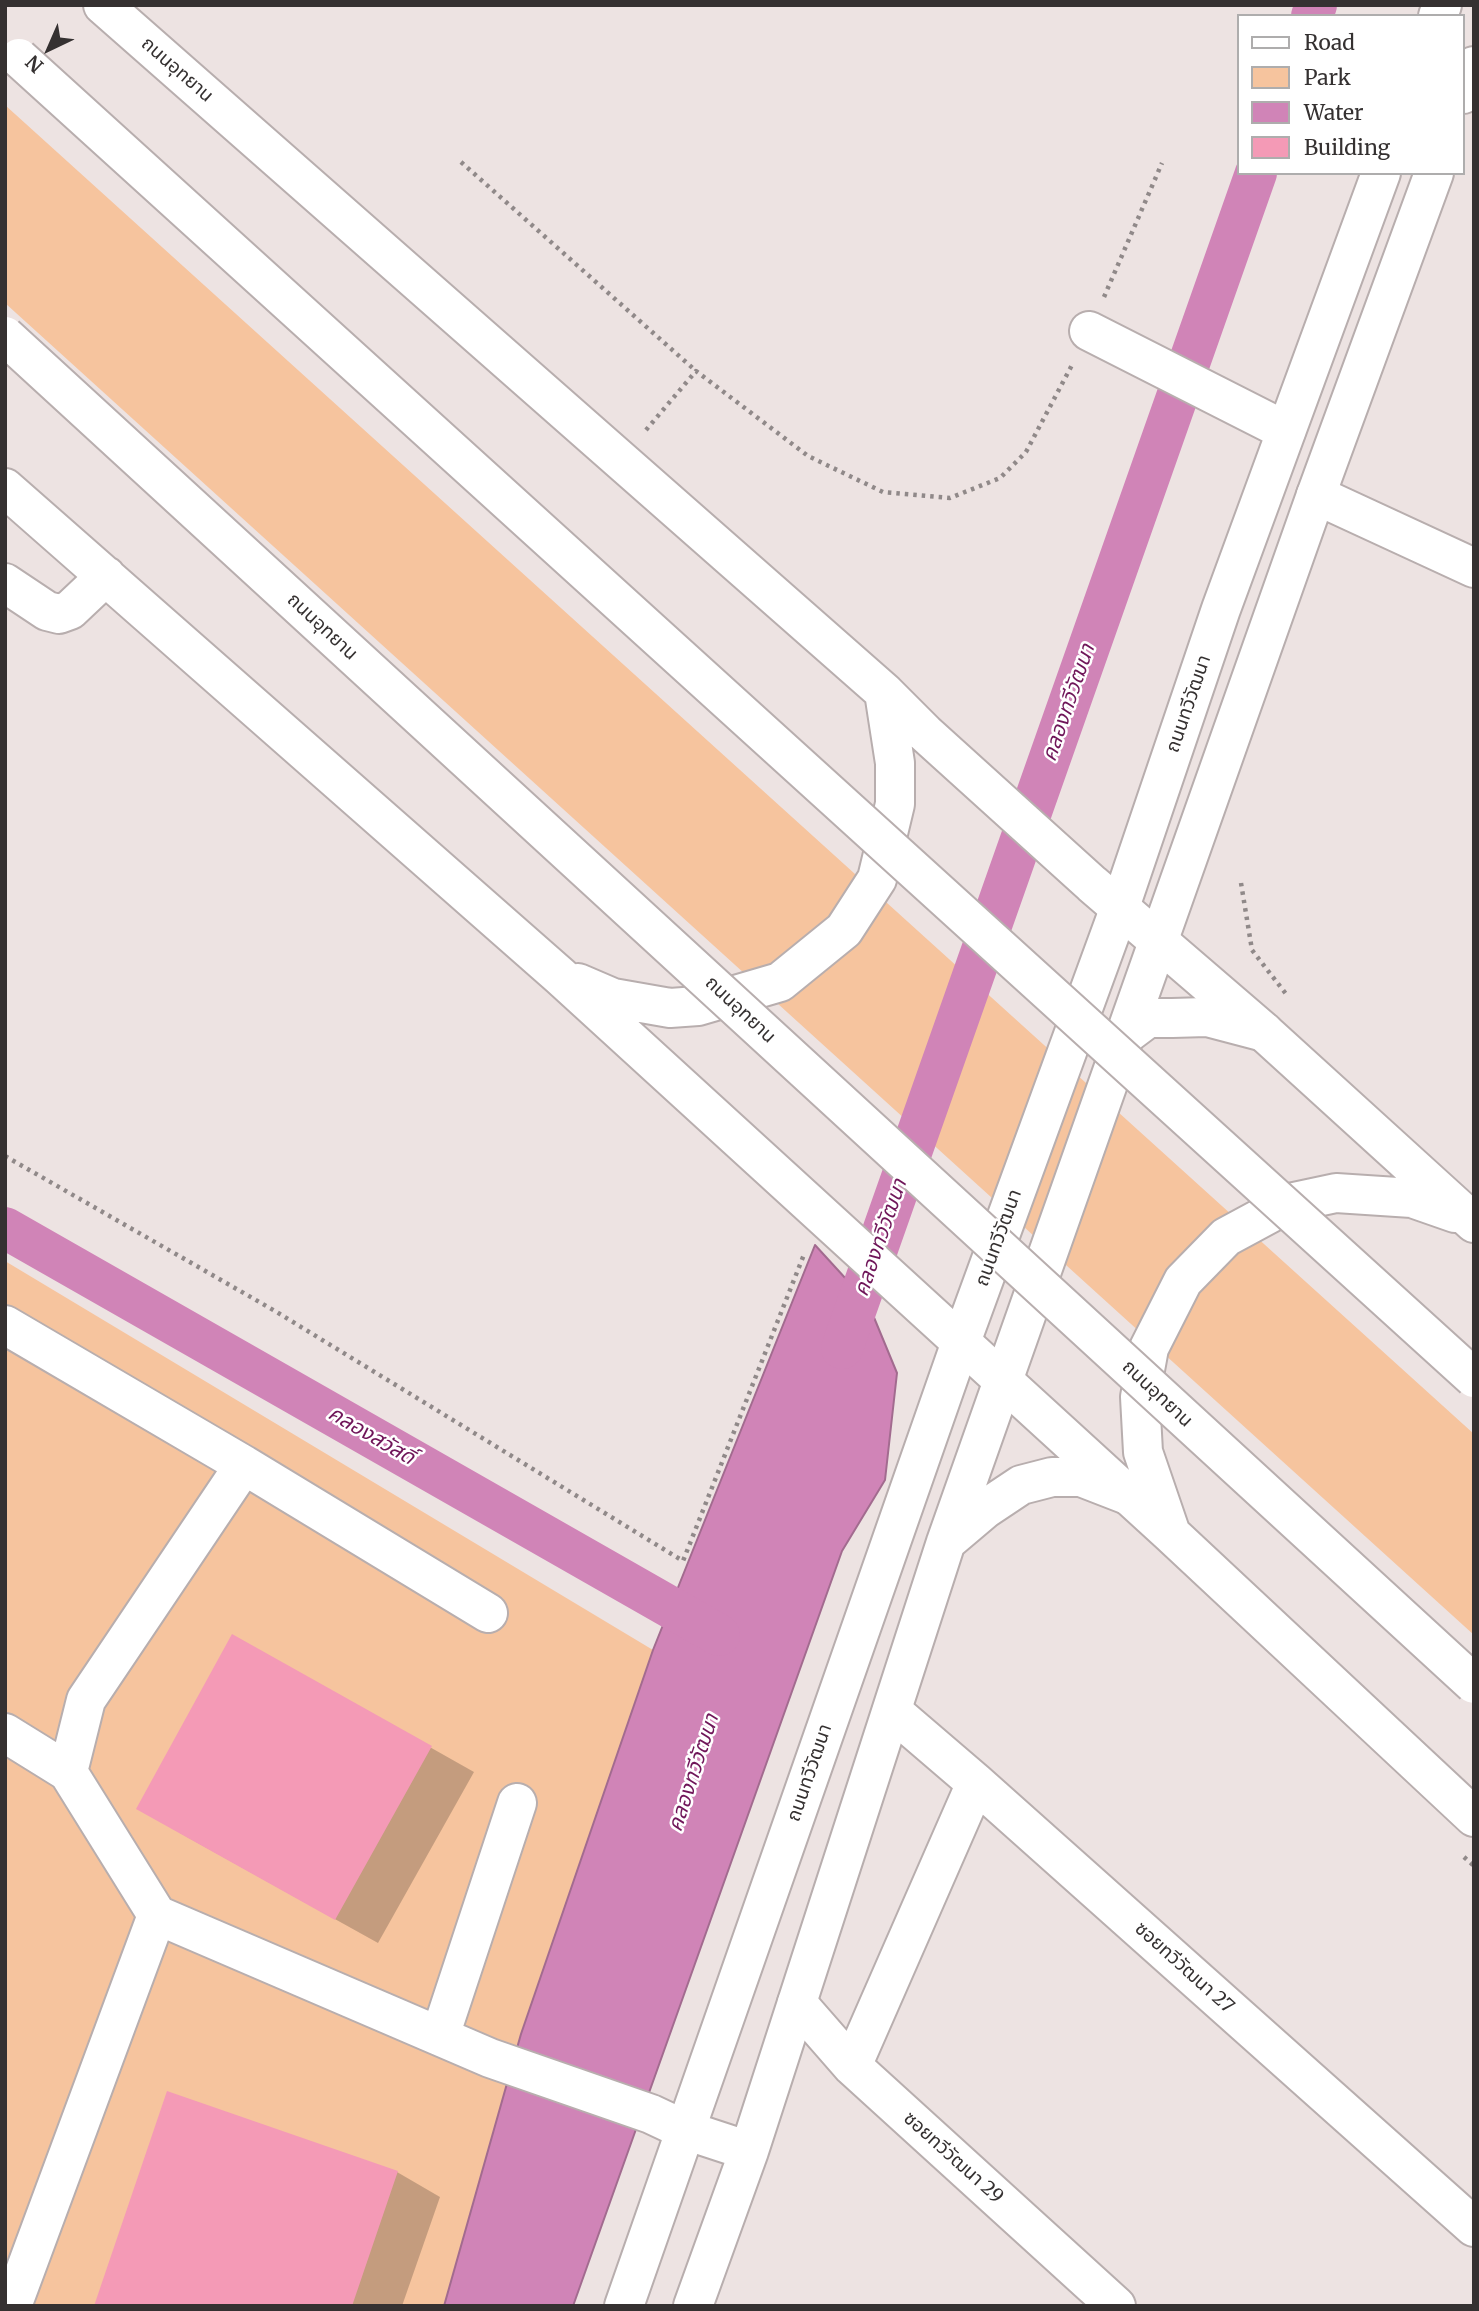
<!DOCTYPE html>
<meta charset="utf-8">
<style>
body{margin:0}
#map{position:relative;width:1479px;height:2311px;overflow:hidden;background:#ede3e2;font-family:Merriweather,serif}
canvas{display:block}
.frame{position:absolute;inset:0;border:7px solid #353131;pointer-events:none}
.legend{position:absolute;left:1237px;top:14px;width:228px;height:161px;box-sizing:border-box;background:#fff;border:2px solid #aeadad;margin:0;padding:9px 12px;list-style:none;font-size:21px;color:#353131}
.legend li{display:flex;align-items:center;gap:14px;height:35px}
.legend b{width:35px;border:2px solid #aeadad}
.north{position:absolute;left:14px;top:14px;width:70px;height:70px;-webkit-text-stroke:5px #fff;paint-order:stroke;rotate:224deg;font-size:19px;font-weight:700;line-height:28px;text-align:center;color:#353131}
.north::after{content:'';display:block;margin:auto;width:24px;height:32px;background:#353131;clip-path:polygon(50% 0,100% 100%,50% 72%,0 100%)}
</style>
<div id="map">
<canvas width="1479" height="2311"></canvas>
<div class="frame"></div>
<ul class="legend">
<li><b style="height:9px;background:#fff"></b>Road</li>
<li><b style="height:19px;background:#f6c49e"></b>Park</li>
<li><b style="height:19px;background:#d084b7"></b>Water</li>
<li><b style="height:19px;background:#f49ab6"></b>Building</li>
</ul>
<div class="north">N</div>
</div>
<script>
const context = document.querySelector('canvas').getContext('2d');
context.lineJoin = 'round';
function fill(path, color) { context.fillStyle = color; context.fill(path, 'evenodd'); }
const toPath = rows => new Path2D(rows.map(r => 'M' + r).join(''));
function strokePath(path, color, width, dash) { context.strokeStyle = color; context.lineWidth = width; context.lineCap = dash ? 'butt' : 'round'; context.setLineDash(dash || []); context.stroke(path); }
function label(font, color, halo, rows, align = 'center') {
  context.font = font + ' Merriweather,"Noto Sans Thai",serif'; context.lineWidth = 5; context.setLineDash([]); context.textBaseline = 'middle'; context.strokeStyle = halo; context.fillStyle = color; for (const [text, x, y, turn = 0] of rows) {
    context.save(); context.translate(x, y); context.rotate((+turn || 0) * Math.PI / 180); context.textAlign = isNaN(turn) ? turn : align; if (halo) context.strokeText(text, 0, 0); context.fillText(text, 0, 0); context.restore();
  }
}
const green = toPath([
 [5,105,1474,1434,1474,1635,5,303],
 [5,1261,653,1650,521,2034,444,2306,5,2306]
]);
const water = toPath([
 [815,1245,868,1303,897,1373,885,1480,842,1551,573,2306,444,2306,521,2034,653,1650,815,1245]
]);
const shadow = toPath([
 [233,1636,474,1772,378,1943,180,1833],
 [397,2172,440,2197,402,2306,96,2306]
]);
const canal = toPath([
 [1312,16,1316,5],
 [5,1228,719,1635],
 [842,1348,1256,173]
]);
const building = toPath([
 [232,1634,432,1746,335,1920,136,1809],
 [167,2091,398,2171,352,2306,94,2306]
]);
const path = toPath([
 [461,162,696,371],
 [1104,297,1162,163],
 [646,430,696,371,808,456,883,492,950,498,1000,478,1026,452,1072,365],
 [1241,883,1252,950,1286,994],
 [5,1156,275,1311,683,1561,805,1252],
 [1464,1857,1474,1866]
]);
const minor = toPath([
 [103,5,884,692,925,733,1092,884,1264,1032,1474,1223],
 [1089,331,1286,431],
 [5,488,560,976,1170,1533,1474,1817],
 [1316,495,1474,568],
 [5,583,47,611,59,614,70,610,106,576],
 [578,983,613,998,670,1008,698,1006,780,982,844,930,877,879,895,804,895,763,884,692],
 [5,1325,244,1465,86,1700,68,1772,157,1915,490,2058,651,2114,685,2130],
 [244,1465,488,1613],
 [1170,1531,1143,1452,1140,1397,1149,1348,1183,1281,1226,1237,1289,1203,1336,1193,1412,1198,1455,1213],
 [892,1711,976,1783,1474,2227],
 [5,1733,68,1772],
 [797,2003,852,2066,1116,2306],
 [440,2036,517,1803],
 [852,2066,976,1783],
 [12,2306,157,1915]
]);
const major = toPath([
 [1438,16,1442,5],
 [1463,94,1474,66],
 [1124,1036,1148,1018,1172,1018,1207,1017,1264,1032],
 [946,1542,985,1509,1021,1485,1052,1477,1081,1477,1130,1496],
 [685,2130,749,2151],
 [624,2306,961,1342,1120,907,1221,609,1381,173],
 [693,2306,749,2151,946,1542,1316,495,1434,173]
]);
const majorBridge = toPath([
 [19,58,1474,1378],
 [5,336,1474,1684]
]);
const streetNames = [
 ["ถนนอุทยาน",177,70,41],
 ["ถนนอุทยาน",322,627,43],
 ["ถนนทวีวัฒนา",1189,704,-71],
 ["ถนนอุทยาน",740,1010,43],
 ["ถนนทวีวัฒนา",999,1238,-70],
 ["ถนนอุทยาน",1157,1394,43],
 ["ถนนทวีวัฒนา",810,1773,-71],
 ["ซอยทวีวัฒนา 27",1184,1968,42],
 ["ซอยทวีวัฒนา 29",953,2158,42]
];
const waterNames = [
 ["คลองทวีวัฒนา",1069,703,-71],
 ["คลองทวีวัฒนา",881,1238,-71],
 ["คลองสวัสดิ์",371,1436,30],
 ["คลองทวีวัฒนา",694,1773,-72]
];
fill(green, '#f6c49e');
fill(water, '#d084b7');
strokePath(water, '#a26b8f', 2);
fill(shadow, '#0003');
strokePath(canal, '#d084b7', 42);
fill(building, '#f49ab6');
strokePath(minor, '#b8aeae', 42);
strokePath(major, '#b8aeae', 42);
strokePath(path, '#908989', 4.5, [3.5, 5]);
strokePath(minor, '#fff', 38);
strokePath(major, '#fff', 38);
strokePath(majorBridge, '#b8aeae', 42, []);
strokePath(majorBridge, '#fff', 38);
label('19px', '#353131', '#fff', streetNames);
label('italic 21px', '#6f1559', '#fff', waterNames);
</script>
